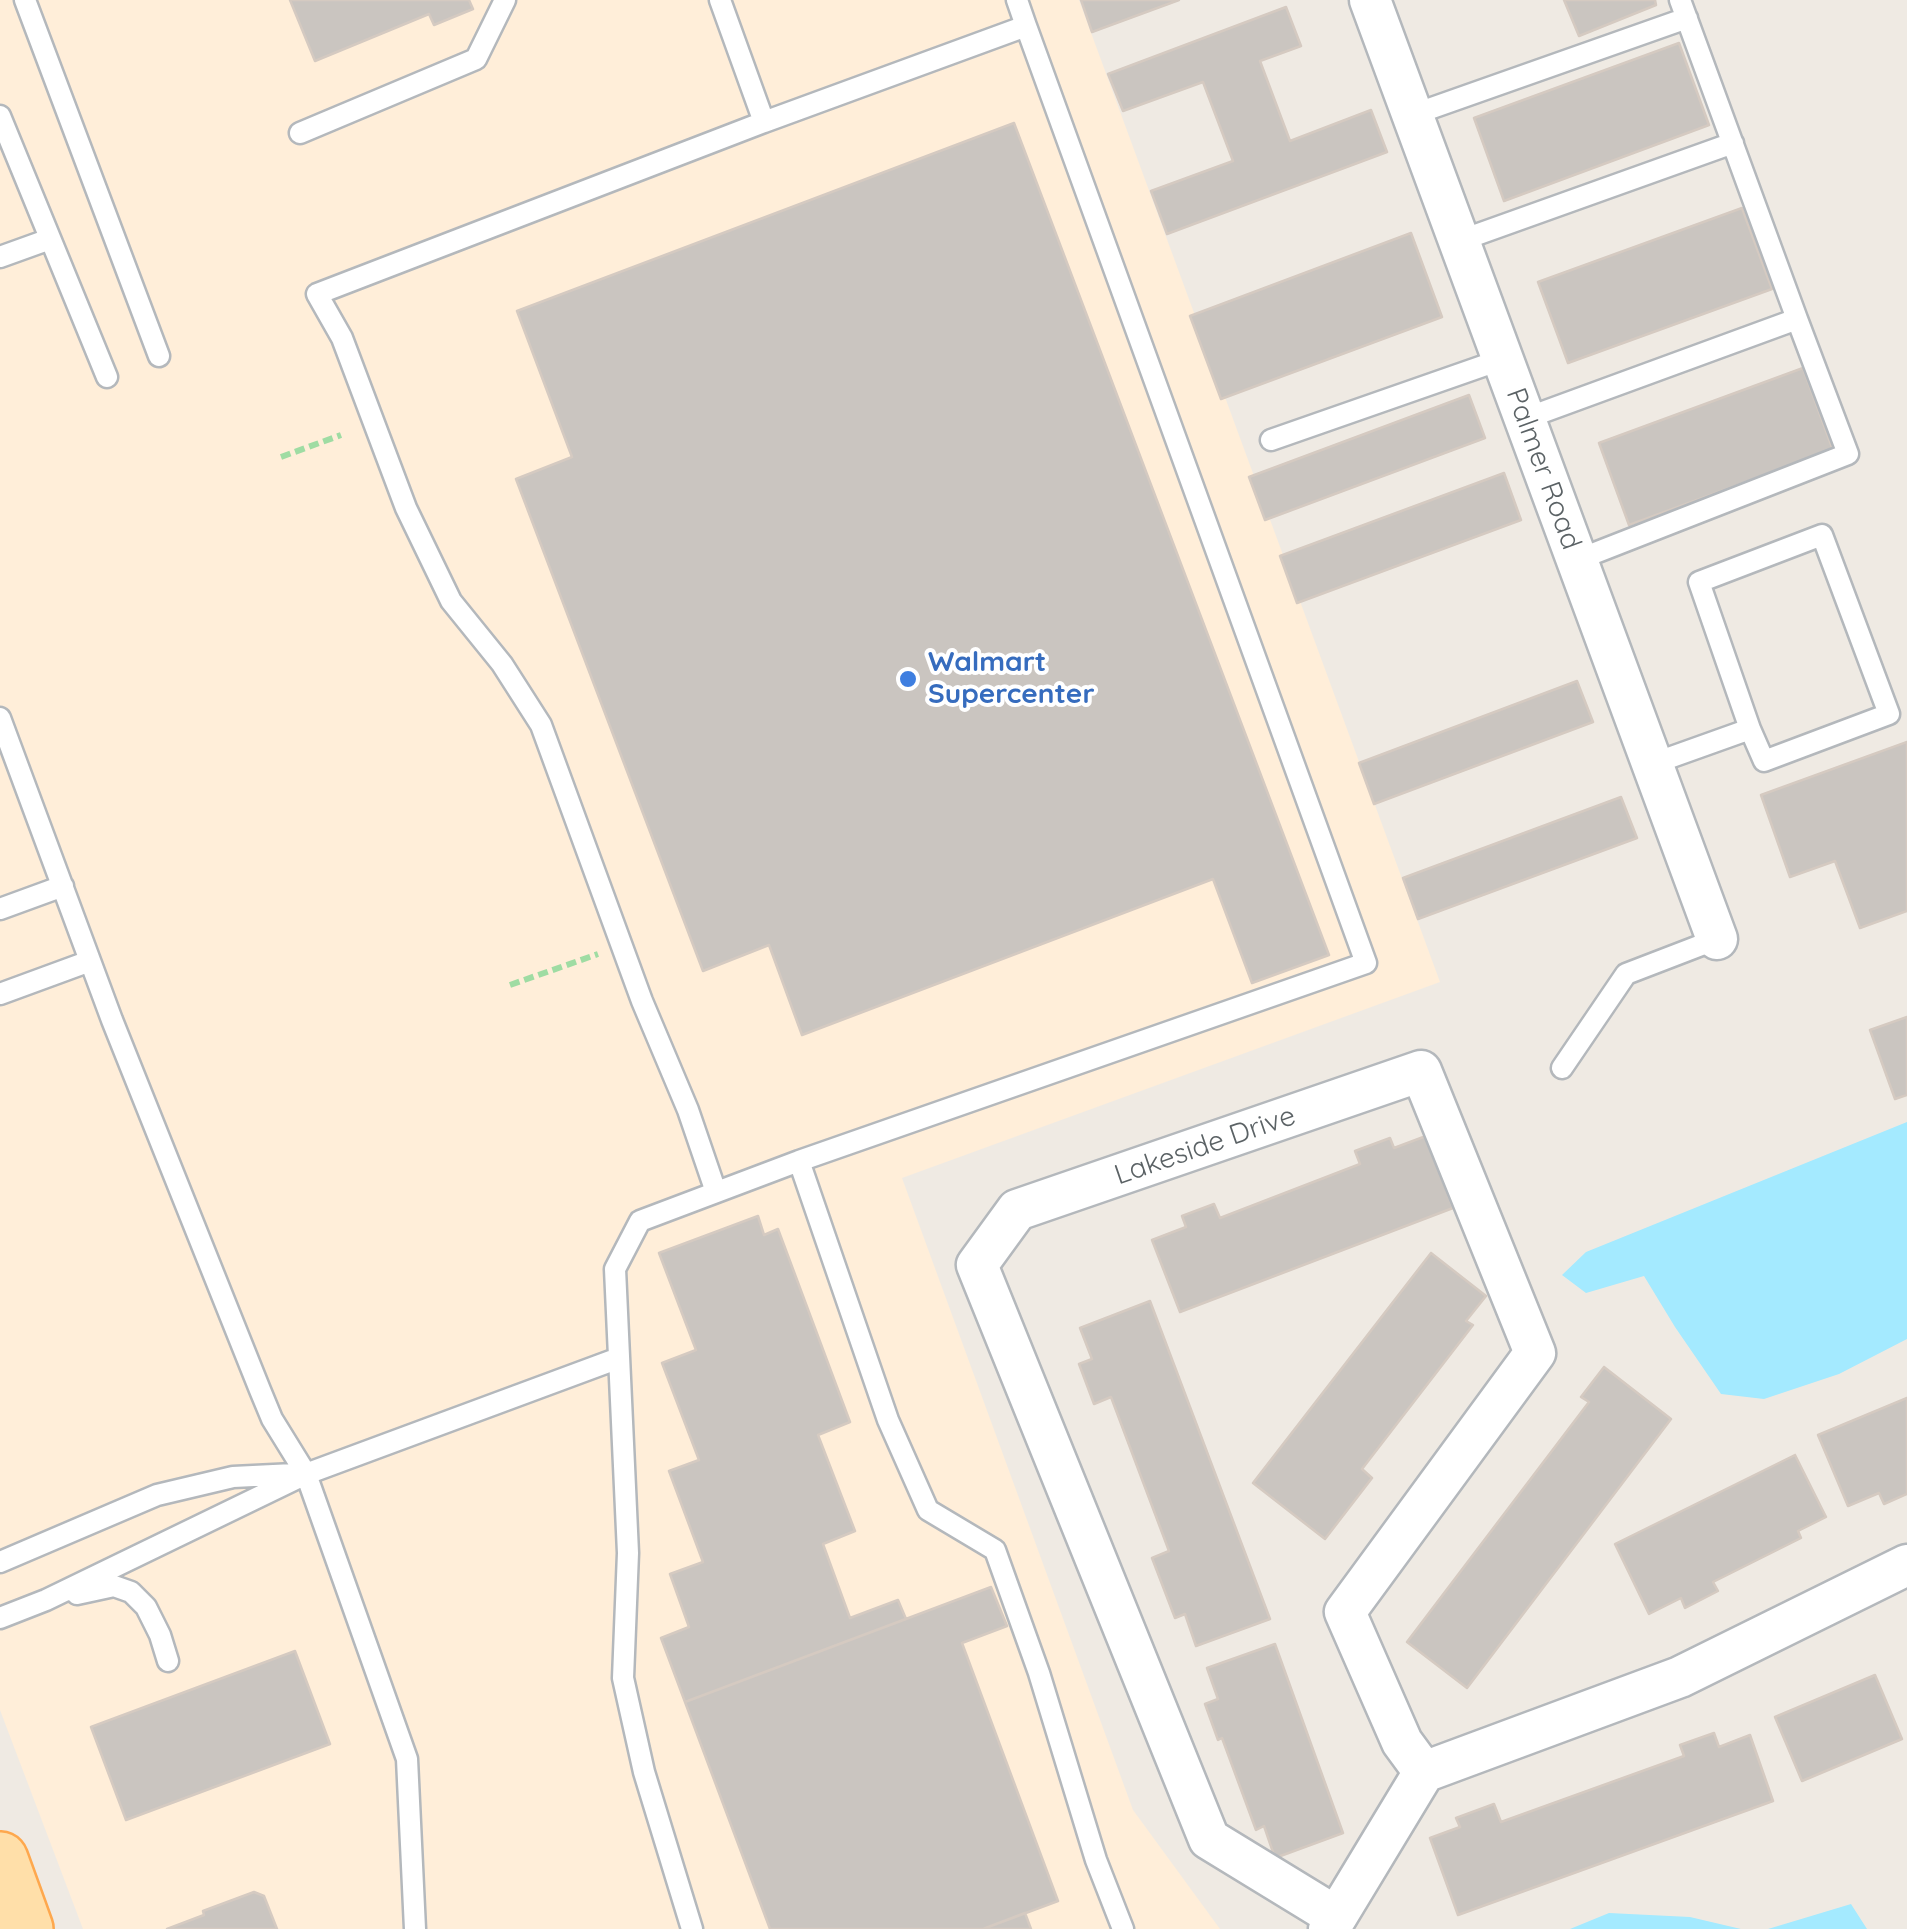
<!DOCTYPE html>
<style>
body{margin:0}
canvas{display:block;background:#efeae3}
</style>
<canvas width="1907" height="1929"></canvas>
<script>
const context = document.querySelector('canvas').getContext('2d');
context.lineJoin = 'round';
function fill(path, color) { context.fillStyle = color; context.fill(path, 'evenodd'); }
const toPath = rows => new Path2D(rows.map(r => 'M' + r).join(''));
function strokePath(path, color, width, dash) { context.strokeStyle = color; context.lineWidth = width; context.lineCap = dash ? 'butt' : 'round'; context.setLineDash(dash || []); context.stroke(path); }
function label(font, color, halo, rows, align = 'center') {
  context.font = font + ' Quicksand,sans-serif'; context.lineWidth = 8; context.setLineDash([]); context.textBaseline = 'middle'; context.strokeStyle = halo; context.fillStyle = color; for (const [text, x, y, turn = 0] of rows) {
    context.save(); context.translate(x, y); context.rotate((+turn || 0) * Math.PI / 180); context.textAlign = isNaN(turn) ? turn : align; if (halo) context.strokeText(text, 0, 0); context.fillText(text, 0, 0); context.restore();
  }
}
const commercial = toPath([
 [0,0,1079,0,1440,982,902,1178,1133,1810,1220,1929,83,1929,0,1710]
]);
const water = toPath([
 [1907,1122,1907,1339,1839,1374,1764,1399,1721,1394,1675,1327,1644,1276,1586,1293,1562,1275,1586,1252],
 [1851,1904,1867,1929,1768,1929],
 [1609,1913,1690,1917,1741,1929,1570,1929]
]);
const building = toPath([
 [290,0,469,0,473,9,434,25,429,14,315,61,290,0],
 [1081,0,1179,0,1092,32,1081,0],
 [1564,0,1655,0,1656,5,1579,36,1564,0],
 [1286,7,1301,46,1260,61,1290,141,1371,110,1387,152,1167,234,1151,191,1233,161,1203,82,1123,111,1108,74,1286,7],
 [1679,43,1709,125,1504,201,1474,118,1679,43],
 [1014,123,1329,955,1252,983,1213,879,802,1035,769,945,703,971,516,479,572,457,517,311,1014,123],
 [1742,208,1772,289,1568,363,1538,282,1742,208],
 [1411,233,1442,317,1221,399,1190,316,1411,233],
 [1803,368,1833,450,1629,525,1599,443,1803,368],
 [1469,395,1485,438,1265,520,1249,477,1469,395],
 [1504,473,1521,520,1297,603,1280,556,1504,473],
 [1577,681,1593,722,1374,804,1359,763,1577,681],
 [1907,742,1907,911,1860,928,1835,861,1790,877,1761,795,1907,742],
 [1621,797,1637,838,1418,919,1403,878,1621,797],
 [1907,1017,1907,1095,1895,1099,1870,1030,1907,1017],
 [1426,1136,1453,1208,1180,1312,1152,1240,1186,1227,1182,1216,1214,1204,1220,1218,1360,1164,1355,1151,1390,1138,1394,1148,1426,1136],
 [758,1216,764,1235,778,1229,850,1422,818,1435,855,1531,823,1544,850,1618,898,1600,906,1619,685,1702,661,1638,689,1627,670,1574,703,1562,669,1471,699,1460,662,1363,696,1350,659,1253,758,1216],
 [1431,1253,1486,1296,1466,1321,1473,1325,1362,1469,1372,1478,1325,1539,1253,1483,1431,1253],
 [1150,1301,1270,1619,1196,1646,1185,1614,1175,1618,1152,1558,1169,1551,1111,1397,1094,1404,1079,1364,1092,1359,1080,1328,1150,1301],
 [1604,1367,1671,1419,1467,1688,1407,1642,1589,1402,1581,1397,1604,1367],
 [1907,1398,1907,1494,1884,1504,1879,1493,1848,1506,1818,1435,1907,1398],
 [1795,1455,1826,1517,1798,1531,1801,1538,1713,1582,1718,1591,1685,1608,1681,1598,1649,1614,1615,1544,1795,1455],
 [991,1587,1007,1626,962,1643,1058,1901,983,1929,770,1929,685,1702,991,1587],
 [1275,1644,1343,1833,1275,1858,1264,1826,1256,1830,1222,1738,1218,1740,1205,1704,1218,1699,1207,1668,1275,1644],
 [295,1651,330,1744,126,1820,91,1727,295,1651],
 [1875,1675,1902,1739,1802,1781,1775,1717,1875,1675],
 [1714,1733,1719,1747,1750,1735,1773,1801,1458,1915,1430,1838,1460,1827,1456,1818,1494,1804,1501,1822,1684,1756,1680,1745,1714,1733],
 [254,1892,264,1896,277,1929,167,1929,204,1915,203,1911,254,1892],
 [1025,1913,1031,1929,983,1929,1025,1913]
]);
const path = toPath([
 [281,457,341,435],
 [510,985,598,954]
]);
const lane = toPath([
 [25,0,159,356],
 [1017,0,1026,26],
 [1412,115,1687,18],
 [0,116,107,377],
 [764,122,1026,26,1366,963,799,1161],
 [300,133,476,59,505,0],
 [1459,241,1733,143],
 [0,257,50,239],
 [1524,419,1797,319,1680,0],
 [1271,440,1503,359],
 [1577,560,1848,454,1797,319],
 [0,718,112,1020,260,1390,272,1419,306,1474,407,1759,415,1929],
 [1652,764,1750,729,1764,761,1889,714,1822,535,1699,582,1750,729],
 [0,909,63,886],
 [0,994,90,961],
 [1562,1068,1626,974,1717,939],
 [716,1192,688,1110,642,1001,541,725,502,664,451,601,406,508,342,338,317,294,764,122,720,0],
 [0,1562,157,1495,233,1477,294,1474],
 [77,1594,114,1586,131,1592,146,1607,160,1635,168,1661],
 [0,1618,46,1600,306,1474,619,1358],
 [692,1929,644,1772,623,1678,628,1553,615,1269,640,1221,799,1161,888,1420,928,1510,995,1550,1039,1673,1096,1860,1123,1929]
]);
const street = toPath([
 [1370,0,1717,939],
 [1335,1916,1209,1839,977,1265,1017,1210,1421,1071,1535,1353,1345,1612,1402,1742,1424,1772],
 [1329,1929,1424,1772,1680,1677,1907,1565]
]);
const primary = toPath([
 [0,1860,25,1929]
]);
const markers = [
 [908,679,10,"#3f7fe0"]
];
const streetNames = [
 ["Palmer Road",1543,469,70],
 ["Lakeside Drive",1205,1146,-19]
];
const shopNames = [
 ["Walmart",928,663],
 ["Supercenter",928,695]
];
fill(commercial, '#ffeed9');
fill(water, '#a4eaff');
fill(building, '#cac5c0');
strokePath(building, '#d5cac1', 2.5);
strokePath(lane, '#b4b8bc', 25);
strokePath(street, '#b4b8bc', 45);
strokePath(primary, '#fea84e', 60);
strokePath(path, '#9fdca3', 6, [10, 5]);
strokePath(lane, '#fff', 20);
strokePath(street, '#fff', 40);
strokePath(primary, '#ffdfa9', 55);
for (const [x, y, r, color] of markers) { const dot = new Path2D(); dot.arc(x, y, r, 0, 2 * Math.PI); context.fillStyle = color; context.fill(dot); strokePath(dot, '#fff', 4); }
label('28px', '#5b6265', '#fff', streetNames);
label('bold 28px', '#366cbe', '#fff', shopNames, 'left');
</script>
